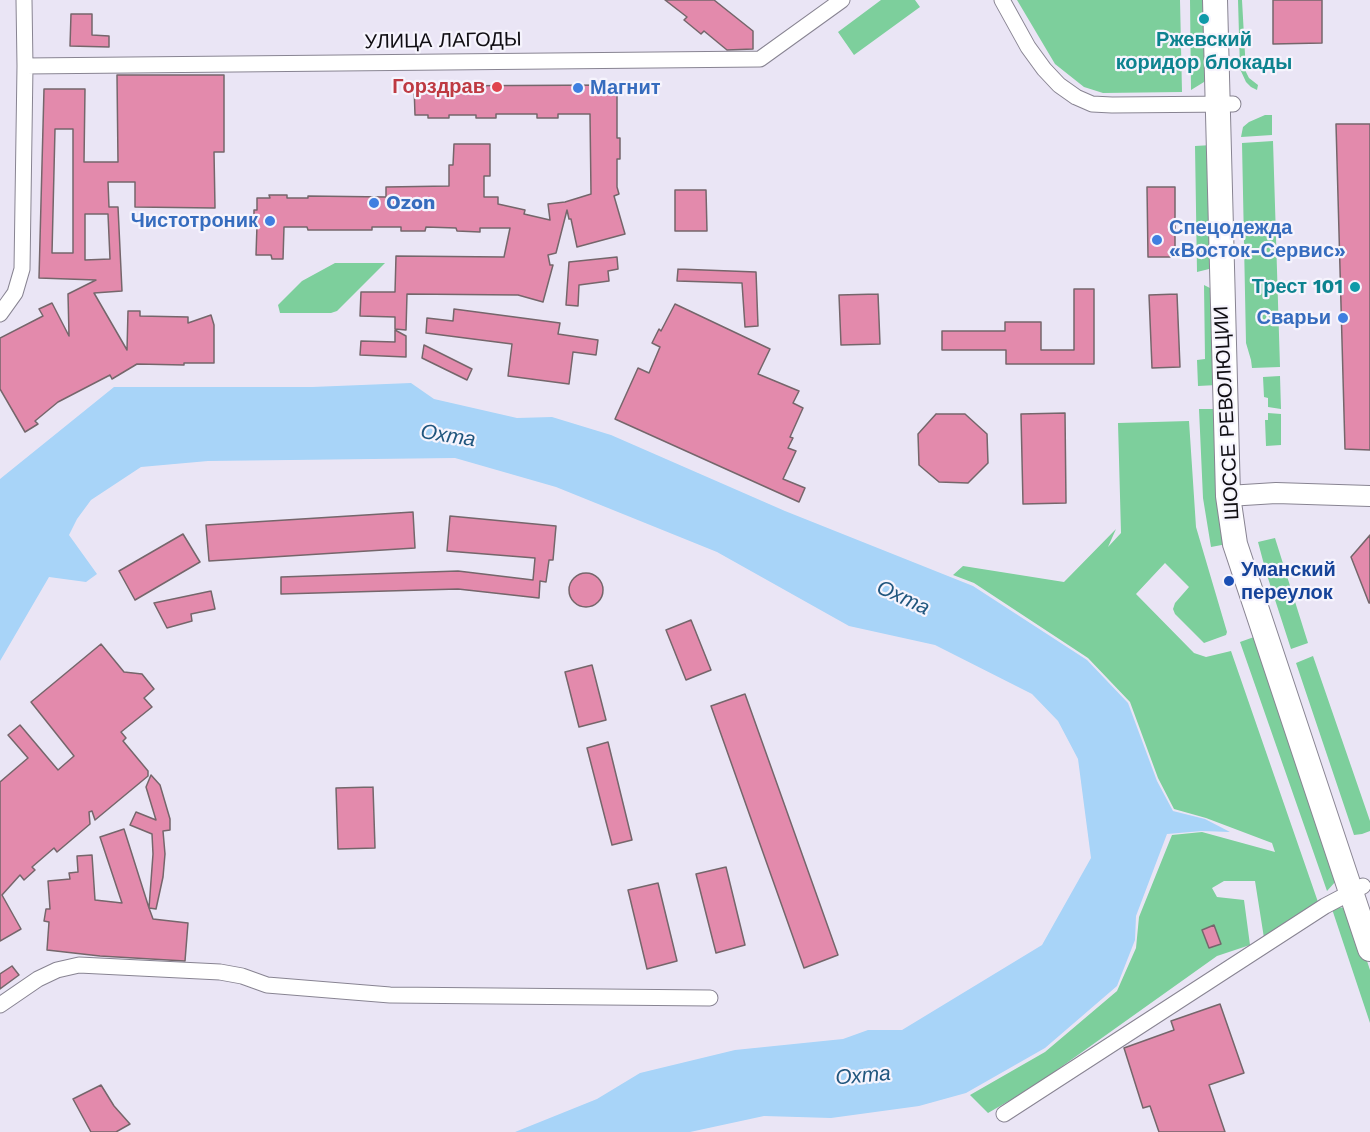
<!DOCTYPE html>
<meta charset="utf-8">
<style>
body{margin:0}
canvas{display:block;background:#eae5f5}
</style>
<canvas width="1370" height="1132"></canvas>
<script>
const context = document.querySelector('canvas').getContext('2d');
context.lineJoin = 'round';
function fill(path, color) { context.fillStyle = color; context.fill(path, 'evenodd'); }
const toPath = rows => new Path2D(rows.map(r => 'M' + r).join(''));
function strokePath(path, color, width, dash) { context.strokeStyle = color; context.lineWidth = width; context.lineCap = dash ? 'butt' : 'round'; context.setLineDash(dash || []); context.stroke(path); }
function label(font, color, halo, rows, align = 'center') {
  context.font = font + ' "Work Sans",sans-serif'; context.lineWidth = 4.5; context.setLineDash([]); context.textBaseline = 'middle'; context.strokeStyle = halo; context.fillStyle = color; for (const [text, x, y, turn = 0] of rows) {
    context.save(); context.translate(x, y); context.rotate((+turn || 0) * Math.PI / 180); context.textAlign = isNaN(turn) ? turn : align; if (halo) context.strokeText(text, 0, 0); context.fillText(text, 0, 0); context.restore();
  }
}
const green = toPath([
 [881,0,915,0,920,7,854,55,838,32],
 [1017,0,1180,0,1182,92,1103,93,1084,87,1055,64],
 [1190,0,1209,0,1208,76,1204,82,1191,90],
 [1238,0,1242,0,1246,72,1249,78,1258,85,1257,90,1251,87,1246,82,1240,69],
 [1265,115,1272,115,1272,135,1241,137,1243,127,1249,122],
 [1273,141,1280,367,1252,368,1251,360,1246,343,1242,143],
 [1212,145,1213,263,1209,269,1197,272,1195,146],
 [335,263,385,263,337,311,331,313,280,313,278,305,302,281],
 [1204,285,1214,290,1217,385,1198,386,1197,360,1205,359],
 [1280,376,1281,409,1268,407,1268,398,1264,397,1263,377],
 [1199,409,1218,409,1227,544,1211,547,1203,498],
 [1268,413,1281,414,1281,445,1266,446,1265,420,1268,420],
 [1189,421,1196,527,1227,632,1226,635,1204,643,1175,614,1173,609,1175,603,1189,587,1165,563,1136,594,1194,653,1206,657,1231,651,1318,902,1264,938,1255,881,1224,881,1212,888,1217,897,1244,900,1250,945,1217,956,1033,1087,988,1113,970,1095,1045,1052,1117,991,1136,948,1139,917,1172,835,1202,832,1275,852,1272,843,1206,818,1174,809,1158,778,1130,702,1088,658,974,583,953,575,963,566,1064,582,1116,529,1108,547,1121,533,1118,423],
 [1275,538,1308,643,1291,649,1266,572,1258,542],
 [1254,637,1336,881,1327,891,1240,642],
 [1313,656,1370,821,1370,831,1362,834,1354,835,1296,663],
 [1331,906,1345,908,1353,919,1370,970,1370,1023]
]);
const water = toPath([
 [411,383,434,399,517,418,552,417,611,435,785,511,973,586,1087,660,1128,703,1157,781,1173,811,1205,819,1230,832,1202,831,1167,834,1136,916,1135,940,1117,986,1045,1048,966,1093,919,1106,831,1118,764,1116,690,1132,515,1132,597,1099,640,1073,735,1050,843,1039,868,1030,902,1030,1042,945,1091,858,1078,759,1058,721,1032,694,935,645,849,626,717,552,556,487,455,458,208,461,141,467,91,500,77,519,69,535,97,574,86,582,49,577,0,661,0,479,114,387,312,387]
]);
const building = toPath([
 [665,0,714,0,753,31,753,49,727,50,704,31,701,34,684,20,687,17,665,0],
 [1273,0,1322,0,1322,43,1273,44,1273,0],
 [71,14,92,14,92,35,109,36,109,47,70,46,71,14],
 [117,75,224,75,224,152,214,152,215,208,135,207,135,182,108,182,109,207,118,207,122,291,94,293,127,350,128,311,140,311,140,316,188,317,188,323,211,315,214,325,214,363,184,363,184,365,137,364,112,379,110,375,58,402,35,421,38,424,25,432,0,389,0,338,43,316,39,309,52,303,69,336,68,294,96,280,39,278,44,89,85,89,84,162,118,162,117,75],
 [55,129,73,129,73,253,52,253,55,129],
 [85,214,108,214,110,259,85,260,85,214],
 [617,85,617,138,620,138,620,159,617,159,617,187,619,194,614,196,625,234,577,247,571,219,569,219,567,210,556,253,548,255,550,265,553,265,543,302,518,295,407,294,406,330,395,329,395,317,360,316,361,292,395,292,396,256,504,257,510,228,480,228,480,232,457,231,456,228,426,227,425,231,401,231,401,227,372,227,372,230,308,230,307,227,284,227,283,259,272,259,271,255,256,255,257,225,254,225,254,210,257,210,257,198,270,198,269,195,287,195,287,198,308,198,308,196,386,197,386,187,449,186,449,165,453,165,454,144,490,144,490,176,484,176,484,197,498,197,498,204,525,210,524,214,550,220,548,204,565,202,591,194,590,114,558,114,558,118,537,118,537,114,496,114,496,118,476,118,476,115,449,115,449,118,428,118,428,115,415,115,414,86,617,85],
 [1336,124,1370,124,1370,450,1345,449,1336,124],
 [1147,187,1175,187,1175,257,1148,257,1147,187],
 [675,190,706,190,707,231,675,231,675,190],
 [617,257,618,269,608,271,609,281,579,285,578,306,566,305,569,262,617,257],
 [678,269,756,272,758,326,745,327,742,283,677,281,678,269],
 [1074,289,1094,289,1094,364,1006,364,1006,350,942,350,942,331,1005,331,1005,322,1041,322,1041,350,1074,350,1074,289],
 [878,294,880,344,841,345,839,295,878,294],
 [1177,294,1180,367,1152,368,1149,295,1177,294],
 [675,304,770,349,758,374,799,391,793,403,803,408,790,437,793,438,788,448,796,451,783,479,805,488,799,502,615,419,638,368,649,373,660,347,652,343,659,329,661,331,675,304],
 [454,309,560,323,558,334,598,340,596,355,573,352,569,384,508,376,512,344,426,333,427,318,453,321,454,309],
 [395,330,406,336,406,357,360,355,361,341,395,342,395,330],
 [424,345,472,369,467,380,422,358,424,345],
 [1065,413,1066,503,1023,504,1021,414,1065,413],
 [936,414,965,414,987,434,988,463,968,483,939,482,919,465,918,434,936,414],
 [413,512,415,548,209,561,206,525,413,512],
 [450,516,556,526,553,560,549,560,546,582,540,581,539,598,458,589,281,594,281,577,458,571,533,580,535,558,447,551,450,516],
 [183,534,200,562,135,600,119,571,183,534],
 [1370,535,1370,603,1369,603,1351,557,1370,535],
 '569 590a17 17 0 1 1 34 0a17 17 0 1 1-34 0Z',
 [211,591,215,609,191,614,192,621,167,628,154,603,211,591],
 [691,620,711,670,686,680,666,630,691,620],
 [101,644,124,672,142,674,154,689,144,698,152,707,121,732,126,738,123,741,148,771,148,776,95,820,92,811,89,812,90,824,57,852,54,848,32,867,35,870,24,880,20,875,2,895,21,929,0,941,0,782,28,758,8,735,20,725,58,770,74,756,31,702,101,644],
 [592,665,606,720,579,727,565,672,592,665],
 [745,694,838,955,804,968,711,706,745,694],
 [608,742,632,840,612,845,587,748,608,742],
 [151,775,160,785,170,819,170,830,163,831,165,854,163,877,156,909,149,908,153,919,188,923,185,961,100,956,47,950,49,922,44,921,46,909,50,909,48,881,70,879,69,873,78,872,77,856,92,855,95,900,122,903,100,837,124,829,149,908,153,854,152,834,130,825,136,812,156,820,146,787,151,775],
 [373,787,375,848,338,849,336,788,373,787],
 [726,867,745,945,716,953,696,874,726,867],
 [658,883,677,961,647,969,628,890,658,883],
 [1214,925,1221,944,1209,948,1202,930,1214,925],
 [12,966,19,975,0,989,0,974,12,966],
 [1220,1004,1244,1073,1209,1085,1225,1132,1159,1132,1150,1106,1143,1108,1124,1048,1174,1030,1171,1021,1220,1004],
 [101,1085,114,1106,130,1124,116,1132,91,1132,73,1099,101,1085]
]);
const minor = toPath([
 [1002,0,1028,47,1044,69,1059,85,1076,97,1092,104,1112,105,1233,104],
 [25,66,760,59,842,0],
 [0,314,15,293,22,269,25,66,24,0],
 [0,1005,38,979,57,970,79,965,220,972,242,976,267,985,390,995,710,998],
 [1004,1114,1325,906,1363,886]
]);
const tertiary = toPath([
 [1228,496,1276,493,1370,496]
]);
const primary = toPath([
 [1215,0,1228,496,1235,544,1370,949]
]);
const markers = [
 [1204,19,6,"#0f9aa8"],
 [497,87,6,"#e0444e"],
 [578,88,6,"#3f7fe0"],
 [374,203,6,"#3f7fe0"],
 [270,221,6,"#3f7fe0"],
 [1157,240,6,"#3f7fe0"],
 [1355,287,6,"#0f9aa8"],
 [1343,318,6,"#3f7fe0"],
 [1229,581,6,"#1a4fb4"]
];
const cultureNames = [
 ["Ржевский",1204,40],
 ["коридор блокады",1204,63],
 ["Трест 101",1343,287,"right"]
];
const streetNames = [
 ["УЛИЦА ЛАГОДЫ",443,41,-1],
 ["ШОССЕ РЕВОЛЮЦИИ",1227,413,-93]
];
const healthNames = [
 ["Горздрав",485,87]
];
const shopNames = [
 ["Магнит",590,88],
 ["Ozon",386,203],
 ["Чистотроник",258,221,"right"],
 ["Спецодежда",1169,228],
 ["«Восток-Сервис»",1169,251],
 ["Сварьи",1331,318,"right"]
];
const transitNames = [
 ["Уманский",1241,570],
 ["переулок",1241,593]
];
const waterNames = [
 ["Охта",448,436,9],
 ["Охта",903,598,25],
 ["Охта",863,1076,-5]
];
fill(green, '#7dcf9c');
fill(water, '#a8d4f8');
fill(building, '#e38aac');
strokePath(building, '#75666b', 1.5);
strokePath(minor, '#888492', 17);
strokePath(tertiary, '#888492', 22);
strokePath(primary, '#888492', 26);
strokePath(minor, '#fff', 15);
strokePath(tertiary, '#fff', 20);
strokePath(primary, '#fff', 24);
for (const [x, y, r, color] of markers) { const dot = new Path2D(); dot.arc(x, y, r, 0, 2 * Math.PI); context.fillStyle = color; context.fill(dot); strokePath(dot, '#f6f4fd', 2); }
label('bold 20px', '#0d838f', '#f6f4fd', cultureNames);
label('20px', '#100e13', '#f6f4fd', streetNames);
label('bold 20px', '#be3a42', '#f6f4fd', healthNames, 'right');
label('bold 20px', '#366cbe', '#f6f4fd', shopNames, 'left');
label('bold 20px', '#164399', '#f6f4fd', transitNames, 'left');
label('italic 21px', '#20567e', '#f6f4fd', waterNames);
</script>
